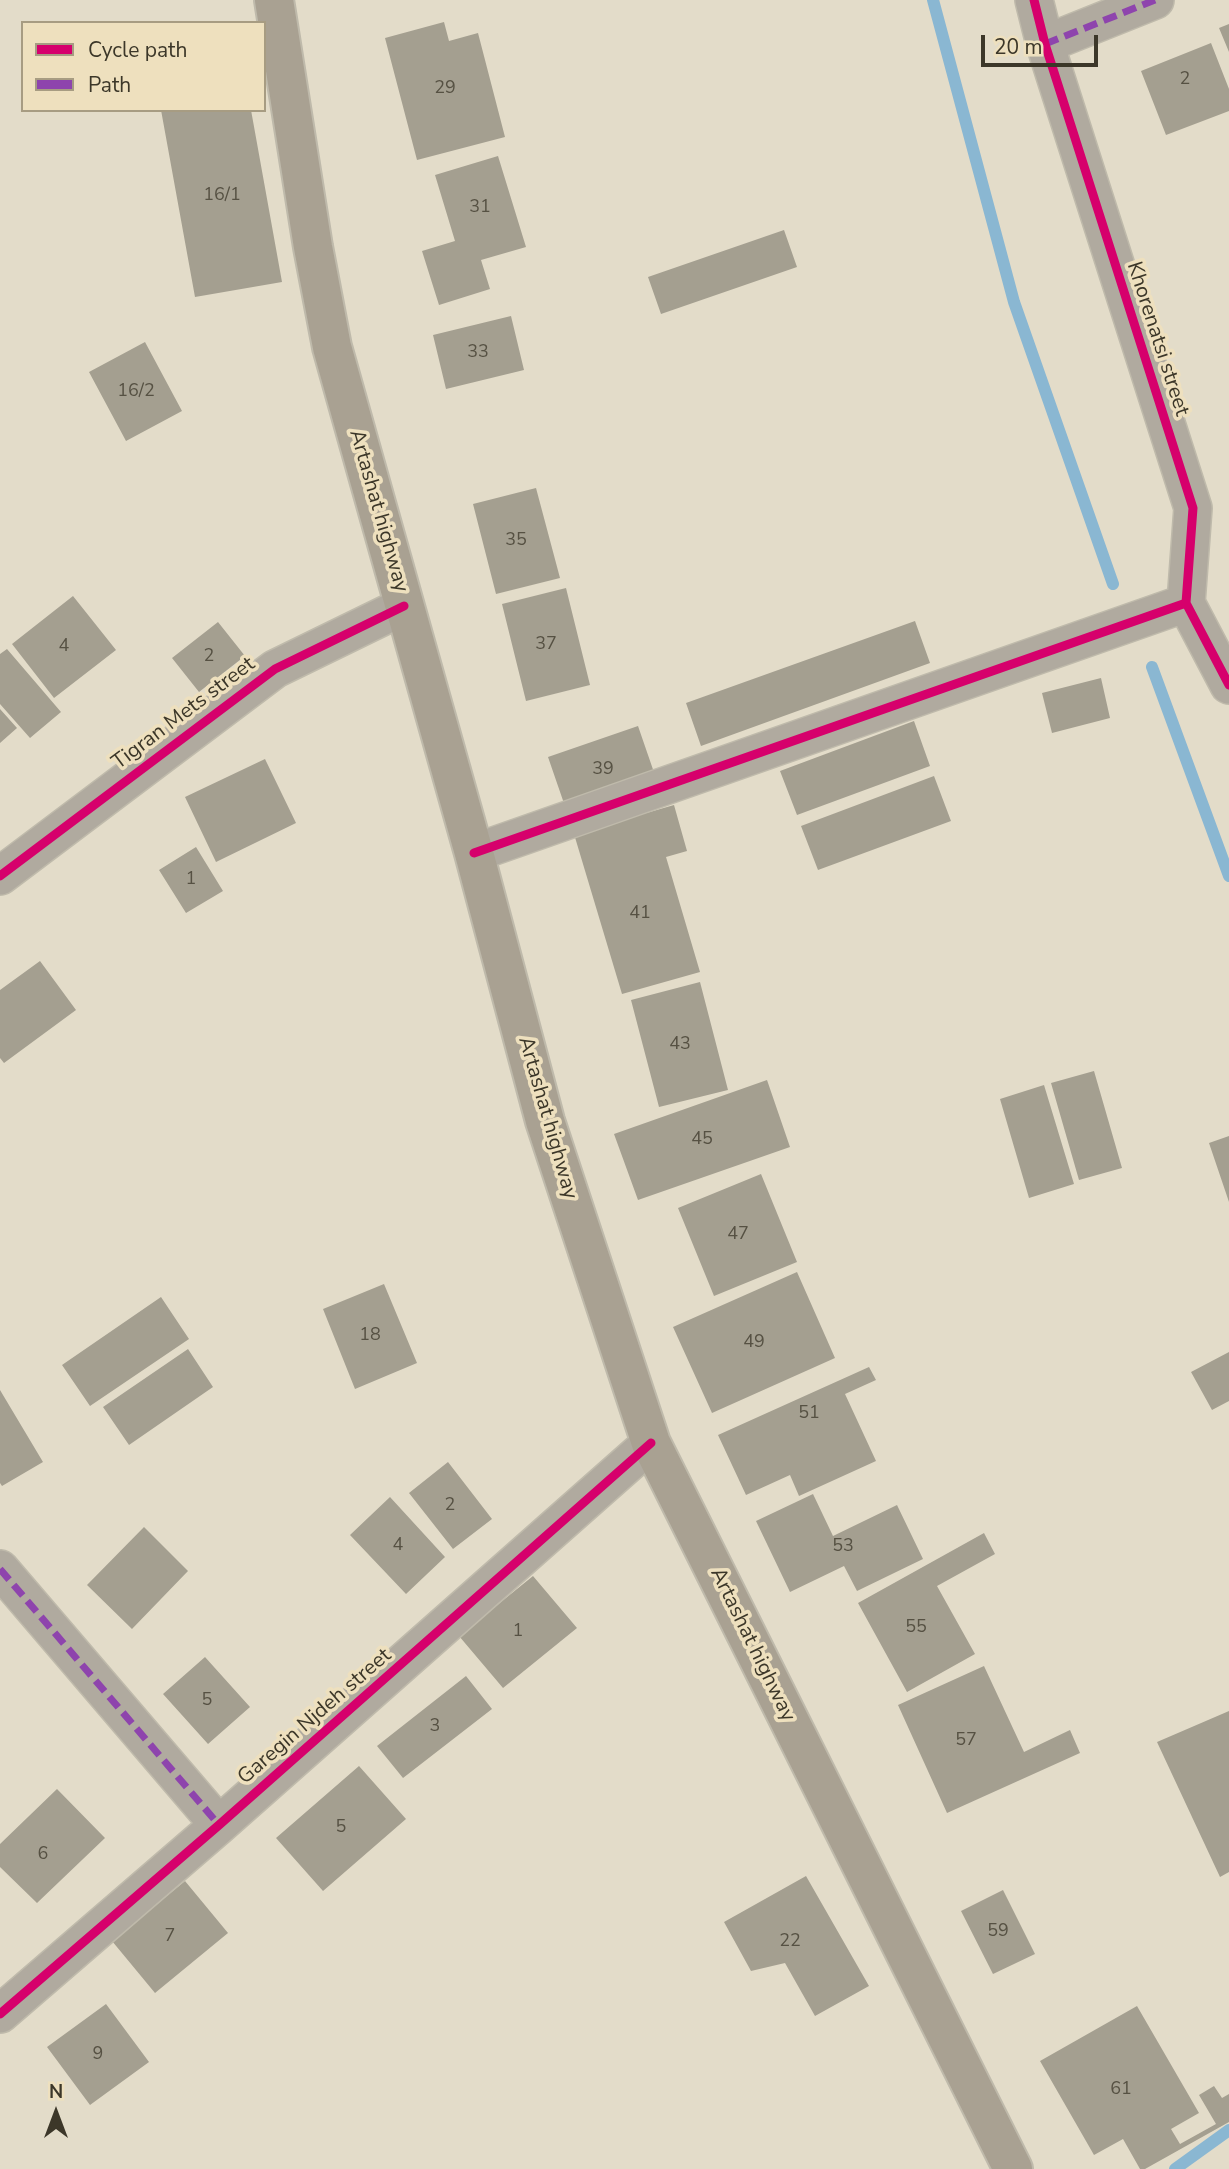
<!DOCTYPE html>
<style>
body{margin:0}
#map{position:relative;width:1229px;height:2169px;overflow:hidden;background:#e3dcc9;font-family:"Nunito Sans",sans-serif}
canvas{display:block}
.legend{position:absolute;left:21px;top:21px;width:245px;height:91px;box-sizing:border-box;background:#eee0be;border:2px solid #a79c82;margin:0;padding:9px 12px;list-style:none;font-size:21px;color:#3c3729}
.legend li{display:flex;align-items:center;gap:14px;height:35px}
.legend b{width:35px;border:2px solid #a79c82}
.north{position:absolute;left:21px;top:2078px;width:70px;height:70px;-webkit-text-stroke:5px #eee0be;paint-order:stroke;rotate:0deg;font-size:19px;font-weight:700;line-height:28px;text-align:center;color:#3c3729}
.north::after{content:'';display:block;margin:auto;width:24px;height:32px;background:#3c3729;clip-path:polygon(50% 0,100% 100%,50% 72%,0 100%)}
.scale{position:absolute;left:981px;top:35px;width:117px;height:32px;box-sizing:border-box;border:4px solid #3c3729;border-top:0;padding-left:9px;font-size:21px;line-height:24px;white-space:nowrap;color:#3c3729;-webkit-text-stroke:5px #eee0be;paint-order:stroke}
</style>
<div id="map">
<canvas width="1229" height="2169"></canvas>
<ul class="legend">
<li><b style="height:9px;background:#d6006c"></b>Cycle path</li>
<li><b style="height:9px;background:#8e44ad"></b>Path</li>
</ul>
<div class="north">N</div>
<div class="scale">20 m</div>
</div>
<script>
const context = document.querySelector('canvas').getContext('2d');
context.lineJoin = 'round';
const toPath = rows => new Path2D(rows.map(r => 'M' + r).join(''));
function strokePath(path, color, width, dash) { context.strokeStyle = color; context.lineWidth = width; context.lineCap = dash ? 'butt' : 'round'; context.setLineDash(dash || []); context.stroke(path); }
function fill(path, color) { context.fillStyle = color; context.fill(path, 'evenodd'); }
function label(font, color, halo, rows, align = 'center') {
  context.font = font + ' "Nunito Sans",sans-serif'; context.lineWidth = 7; context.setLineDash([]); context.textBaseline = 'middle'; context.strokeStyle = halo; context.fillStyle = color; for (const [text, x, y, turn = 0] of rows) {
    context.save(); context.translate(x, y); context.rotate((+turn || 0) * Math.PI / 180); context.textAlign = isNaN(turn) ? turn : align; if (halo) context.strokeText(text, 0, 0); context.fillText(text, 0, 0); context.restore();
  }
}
const stream = toPath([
 [933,0,1014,302,1113,584],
 [1152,667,1229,876],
 [1175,2169,1229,2130]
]);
const building = toPath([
 [444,22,449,41,478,33,505,137,417,160,385,38],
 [1229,24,1229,52,1219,28],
 [1211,43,1229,89,1229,111,1166,135,1141,71],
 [161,110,251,110,282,282,195,297],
 [498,156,526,247,481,260,490,289,439,305,422,251,455,241,435,175],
 [784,230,797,267,661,314,648,277],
 [511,316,524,370,446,389,433,335],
 [145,342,182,411,126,441,89,372],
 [536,488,560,578,496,594,473,504],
 [566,588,590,685,526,701,502,604],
 [73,596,116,650,54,698,12,644],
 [915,621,930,663,701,746,686,703],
 [218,622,245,656,199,692,172,658],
 [7,649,61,712,30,738,0,704,0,654],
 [1101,678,1110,718,1052,733,1042,693],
 [0,709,17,728,0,743],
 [914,721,930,766,797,815,780,771],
 [638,726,658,784,568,815,548,757],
 [265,759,296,823,216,862,185,797],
 [934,776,951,821,818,870,801,826],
 [674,805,687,851,666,857,700,972,622,994,574,834],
 [196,847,223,891,186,913,159,870],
 [40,961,76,1010,4,1063,0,1058,0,990],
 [700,982,728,1090,659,1107,631,1000],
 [1094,1071,1122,1168,1079,1180,1051,1083],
 [767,1080,790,1147,638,1200,614,1134],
 [1044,1085,1074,1184,1029,1198,1000,1099],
 [1229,1136,1229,1202,1209,1143],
 [761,1174,797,1262,714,1296,678,1208],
 [797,1272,835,1358,712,1413,673,1327],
 [384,1284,417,1363,355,1389,323,1309],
 [161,1297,189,1339,90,1406,62,1365],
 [188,1349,213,1387,129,1445,103,1407],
 [1229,1352,1229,1401,1212,1410,1191,1372],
 [869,1367,876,1380,845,1394,876,1461,799,1496,790,1475,746,1495,718,1435],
 [0,1390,43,1462,2,1486,0,1483],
 [448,1462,492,1519,453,1549,409,1493],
 [813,1494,833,1536,897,1505,923,1559,857,1591,844,1566,790,1592,756,1521],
 [390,1497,445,1557,406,1594,350,1535],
 [144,1527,188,1571,132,1629,87,1585],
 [984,1533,995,1554,937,1586,975,1654,907,1692,858,1603],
 [533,1576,577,1628,503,1688,459,1636],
 [205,1657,250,1707,208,1744,163,1694],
 [984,1666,1024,1752,1070,1730,1080,1753,947,1813,898,1705],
 [466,1676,492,1709,403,1778,377,1746],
 [1229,1711,1229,1872,1220,1877,1157,1742],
 [359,1766,406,1819,323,1891,276,1838],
 [57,1789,105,1838,37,1903,0,1867,0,1844],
 [806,1876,869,1986,815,2016,785,1963,751,1971,724,1922],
 [185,1881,228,1933,155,1993,112,1941],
 [1003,1890,1035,1954,993,1974,961,1911],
 [106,2004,149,2062,90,2105,47,2047],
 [1137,2006,1199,2113,1171,2129,1180,2144,1216,2124,1199,2095,1214,2086,1222,2098,1229,2094,1229,2122,1145,2169,1140,2169,1123,2139,1094,2155,1040,2061]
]);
const street = toPath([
 [1034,0,1045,44,1193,508,1186,603,1229,685],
 [1045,44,1155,0],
 [474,853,1186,603],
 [0,876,275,669,404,606],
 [0,1569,219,1825],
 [0,2014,219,1825,651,1443]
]);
const primary = toPath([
 [274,0,313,247,332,347,474,853,545,1121,651,1443,1013,2169]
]);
const quiet = toPath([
 [1045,44,1155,0],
 [0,1569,219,1825]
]);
const cycleway = toPath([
 [1034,0,1045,44,1193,508,1186,603,1229,685],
 [474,853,1186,603],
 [0,876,275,669,404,606],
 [0,2014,219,1825,651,1443]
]);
const numberNames = [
 ["2",1185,80],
 ["29",445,89],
 ["16/1",222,196],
 ["31",480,208],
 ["33",478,353],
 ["16/2",136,392],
 ["35",516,541],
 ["37",546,645],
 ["4",64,647],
 ["2",209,657],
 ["39",603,770],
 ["1",191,880],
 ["41",640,914],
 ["43",680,1045],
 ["45",702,1140],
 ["47",738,1235],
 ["18",370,1336],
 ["49",754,1343],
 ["51",809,1414],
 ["2",450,1506],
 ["4",398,1546],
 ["53",843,1547],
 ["55",916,1628],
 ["1",518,1632],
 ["5",207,1701],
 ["3",435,1727],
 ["57",966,1741],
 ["5",341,1828],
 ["6",43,1855],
 ["59",998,1932],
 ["7",170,1937],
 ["22",790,1942],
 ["9",98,2055],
 ["61",1121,2090]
];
const streetNames = [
 ["Khorenatsi street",1157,339,72],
 ["Artashat highway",378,511,74],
 ["Tigran Mets street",184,714,-37],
 ["Artashat highway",547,1118,74],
 ["Artashat highway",752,1645,64],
 ["Garegin Njdeh street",315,1717,-41]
];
strokePath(stream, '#8ab7d2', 12);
fill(building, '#a49f90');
strokePath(street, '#bfbaab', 40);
strokePath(primary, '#bfbaab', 42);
strokePath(street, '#b0aa9f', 37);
strokePath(primary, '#a9a192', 38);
strokePath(quiet, '#8e44ad', 7, [14, 7]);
strokePath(cycleway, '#d6006c', 9);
label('18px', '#565143', null, numberNames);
label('21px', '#3c3729', '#eee0be', streetNames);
</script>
